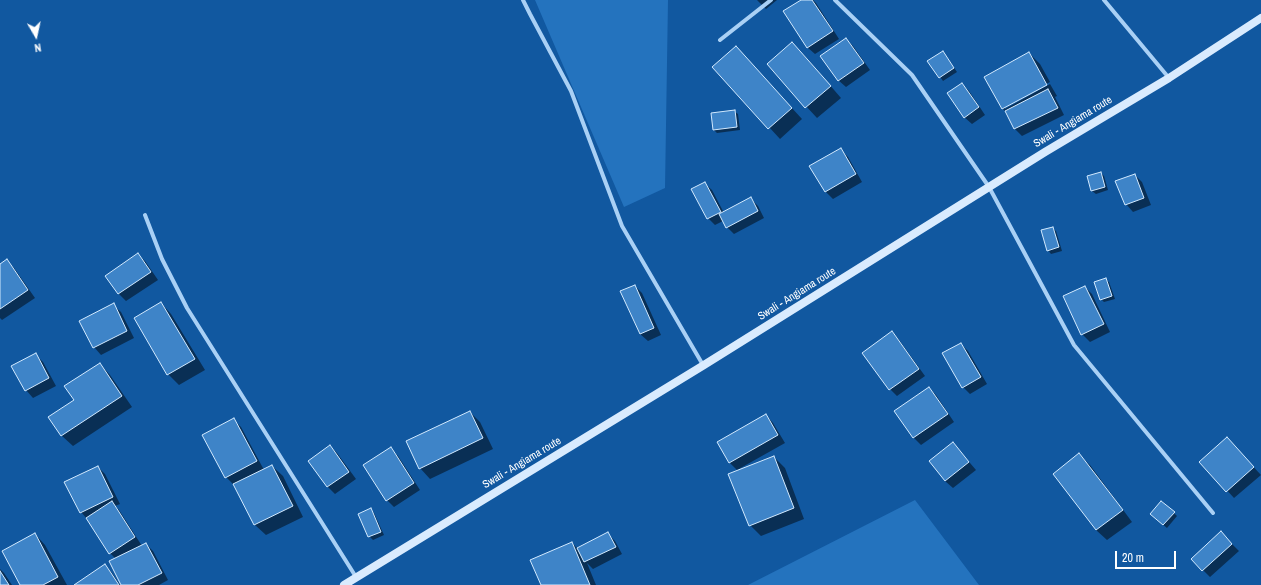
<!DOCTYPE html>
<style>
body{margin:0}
#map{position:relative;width:1261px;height:585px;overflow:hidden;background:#1158a0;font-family:"Archivo Narrow",sans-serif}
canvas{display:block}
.north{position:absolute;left:16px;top:16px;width:40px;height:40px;-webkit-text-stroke:3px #1158a0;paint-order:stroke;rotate:171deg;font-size:11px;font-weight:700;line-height:16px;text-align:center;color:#fff}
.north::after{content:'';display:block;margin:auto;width:14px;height:18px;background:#fff;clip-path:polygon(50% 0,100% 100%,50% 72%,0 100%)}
.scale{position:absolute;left:1115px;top:551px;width:61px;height:18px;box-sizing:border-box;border:2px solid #fff;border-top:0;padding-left:5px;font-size:12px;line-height:14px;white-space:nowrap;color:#fff;-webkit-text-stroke:3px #1158a0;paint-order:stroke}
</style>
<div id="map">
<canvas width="1261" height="585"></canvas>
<div class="north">N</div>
<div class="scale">20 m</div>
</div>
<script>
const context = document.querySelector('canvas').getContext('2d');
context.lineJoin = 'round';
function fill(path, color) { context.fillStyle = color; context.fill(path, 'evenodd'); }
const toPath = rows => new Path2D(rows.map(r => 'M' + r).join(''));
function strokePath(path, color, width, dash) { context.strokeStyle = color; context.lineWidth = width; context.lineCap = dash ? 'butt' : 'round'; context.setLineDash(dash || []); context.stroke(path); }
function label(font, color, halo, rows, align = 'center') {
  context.font = font + ' "Archivo Narrow",sans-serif'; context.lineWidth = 3; context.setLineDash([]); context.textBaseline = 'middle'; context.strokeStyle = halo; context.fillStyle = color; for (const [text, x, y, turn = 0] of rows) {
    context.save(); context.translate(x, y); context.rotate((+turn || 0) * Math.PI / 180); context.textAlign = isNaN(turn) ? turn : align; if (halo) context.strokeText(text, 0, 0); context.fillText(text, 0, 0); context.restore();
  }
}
const green = toPath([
 [535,0,668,0,665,188,624,207],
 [915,500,979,585,748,585]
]);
const shadow = toPath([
 [757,0,777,0,766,9],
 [803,0,813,0,816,3,839,39,815,54,807,47],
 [846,39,853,46,870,70,846,87,838,80],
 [943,52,957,72,943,81,929,61],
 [1029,53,1040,64,1050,82,1005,107,1005,109,1050,84,1057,96,1055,97,1064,115,1022,136,1015,129,1007,113,1003,109,985,77],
 [803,54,841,98,817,118,768,65],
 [746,58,802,119,780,139,714,67],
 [962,84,969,91,985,115,972,124,964,117],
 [734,111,738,114,740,130,717,133,714,130],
 [840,149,848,157,862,182,833,199,826,192,811,167],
 [1101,173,1104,176,1108,190,1096,194,1092,191,1088,177],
 [1135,175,1142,182,1151,205,1133,212,1126,204],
 [704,183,712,190,724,213,750,198,758,206,764,218,734,234,727,227,723,221,715,225,708,218],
 [1052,228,1056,231,1062,251,1051,254,1048,250],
 [137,254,145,261,158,280,126,301,119,294,106,276],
 [7,261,14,268,35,298,2,320,0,318,0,265],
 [1105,279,1109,282,1115,299,1104,302,1101,299],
 [635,286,642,293,661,335,648,341,640,334,621,292],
 [1085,287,1092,294,1110,332,1090,342,1082,334,1064,297],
 [161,303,171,314,205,370,179,385,168,374,135,318],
 [113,305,121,312,134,338,101,355,94,347],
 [892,332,899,340,925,376,897,396,890,389,863,353],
 [961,344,968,351,987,384,970,394,963,387],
 [36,355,43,362,56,386,33,398,26,390],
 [100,364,110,375,132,407,73,446,62,436,50,417,75,400],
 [929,388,936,395,954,422,921,445,913,437],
 [470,412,480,422,493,449,430,479,420,468],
 [766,415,773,423,785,443,737,470,730,463,719,443],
 [234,420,241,427,264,470,272,466,283,476,303,517,266,535,255,525,234,484,233,484,226,477],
 [953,443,976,470,953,488,945,481],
 [330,446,337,453,356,479,335,494,328,487,309,461],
 [1234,446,1261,475,1234,498,1201,462],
 [391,449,398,456,420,490,394,507,387,500],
 [1079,455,1090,465,1132,522,1107,540,1096,530],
 [774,457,785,468,804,519,761,536,750,525],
 [98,467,105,474,120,504,115,506,119,510,142,546,146,544,153,551,168,580,159,585,122,585,116,559,110,553,88,520,81,512],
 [370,510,374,513,384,535,373,540,369,536],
 [1174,513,1177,516,1167,528,1155,518],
 [35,534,45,545,67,585,21,585],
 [608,534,615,541,622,554,593,569,587,563,596,585,542,585,572,543,578,549],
 [1228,540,1239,551,1210,577,1203,570],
 [105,565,112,573,120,585,76,585],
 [0,569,4,573,12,585,0,585]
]);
const building = toPath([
 [801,0,812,0,833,31,807,48,783,11,801,0],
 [846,38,864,63,838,81,820,56,846,38],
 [792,42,831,86,805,108,767,64,792,42],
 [736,46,792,108,768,129,712,67,736,46],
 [943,51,954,68,939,78,927,61,943,51],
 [1029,52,1047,85,1002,109,984,77,1029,52],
 [962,83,979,107,964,118,947,93,962,83],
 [1048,89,1058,108,1014,129,1005,111,1048,89],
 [735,110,737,127,713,130,711,113,735,110],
 [841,148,856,174,825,192,809,166,841,148],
 [1101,172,1105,187,1091,191,1087,176,1101,172],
 [1135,174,1144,198,1125,205,1115,181,1135,174],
 [705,182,721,212,707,219,691,189,705,182],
 [751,197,758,211,726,228,719,214,751,197],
 [1053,227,1059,247,1047,251,1041,230,1053,227],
 [138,253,151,272,118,294,105,276,138,253],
 [7,259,28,290,0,309,0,264,7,259],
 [1106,278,1112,296,1100,300,1094,282,1106,278],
 [635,285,654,328,640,334,620,291,635,285],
 [1085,286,1104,324,1081,335,1063,296,1085,286],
 [161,302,195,359,167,375,134,318,161,302],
 [114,303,127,331,93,348,79,321,114,303],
 [892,331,919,369,889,390,862,353,892,331],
 [961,343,981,377,962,388,942,353,961,343],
 [36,353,49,378,25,391,11,366,36,353],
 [100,363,122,396,61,436,48,417,74,400,64,386,100,363],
 [929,387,948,414,913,438,894,411,929,387],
 [470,411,483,438,419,469,406,441,470,411],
 [766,414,778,435,729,463,717,442,766,414],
 [234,418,257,461,225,478,202,435,234,418],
 [1227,437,1254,467,1226,492,1199,462,1227,437],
 [953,442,969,462,945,481,929,461,953,442],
 [330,445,349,472,327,487,308,461,330,445],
 [391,447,414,483,386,501,363,465,391,447],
 [1079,453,1123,510,1096,530,1053,474,1079,453],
 [774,456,794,508,749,526,728,474,774,456],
 [272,465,293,506,254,525,233,484,272,465],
 [98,466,113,497,80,513,64,482,98,466],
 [112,501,135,537,109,554,86,518,112,501],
 [1161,501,1175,512,1163,525,1150,514,1161,501],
 [371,508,381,532,368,537,358,514,371,508],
 [1221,531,1232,544,1202,571,1191,559,1221,531],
 [608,532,616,547,584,562,577,548,608,532],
 [35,533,58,577,43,585,20,585,2,551,35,533],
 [572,542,590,585,541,585,530,560,572,542],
 [146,543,162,573,138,585,121,585,109,561,146,543],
 [105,564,119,585,74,585,105,564],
 [0,571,9,585,0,585,0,571]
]);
const street = toPath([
 [523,0,530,14,571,91,622,226,703,365],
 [835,0,912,75,989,187,1074,345,1213,513],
 [1104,0,1169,78],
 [720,40,771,0],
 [145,215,162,259,187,308,356,577]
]);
const secondary = toPath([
 [344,585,704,365,1045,152,1169,78,1261,18]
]);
const streetNames = [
 ["Swali - Angiama route",1073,122,-31],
 ["Swali - Angiama route",797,294,-32],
 ["Swali - Angiama route",522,463,-31]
];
fill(green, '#2473be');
fill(shadow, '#0007');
fill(building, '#3e84c8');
strokePath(building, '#d2e9fe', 1);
strokePath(street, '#a9d0f5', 4);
strokePath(secondary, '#d9ebfe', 8);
label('11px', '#fff', '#1158a0', streetNames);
</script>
